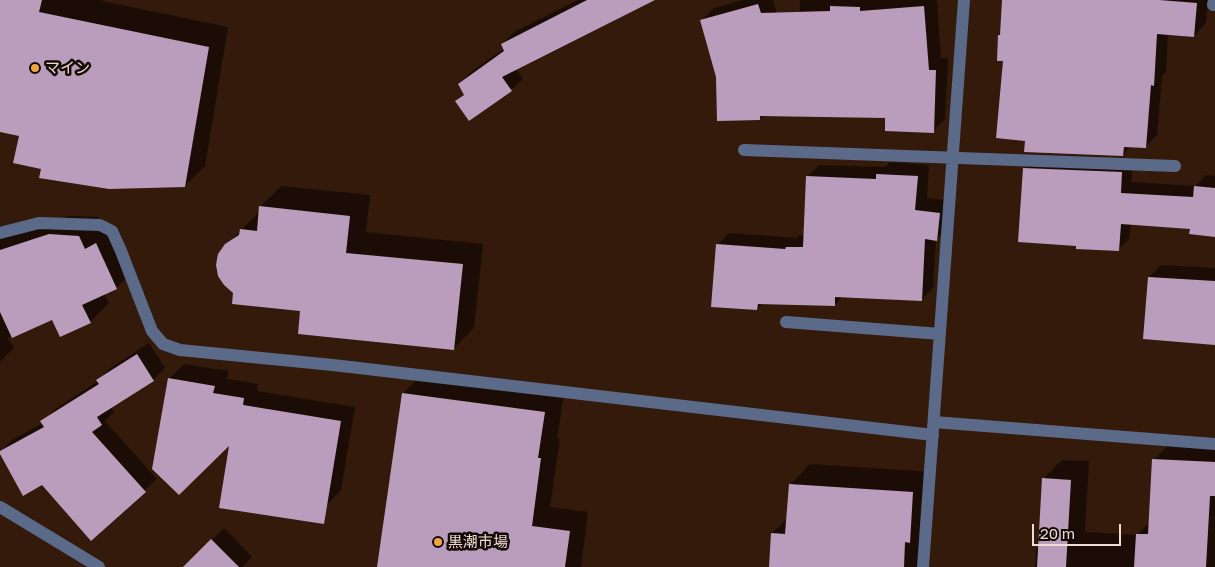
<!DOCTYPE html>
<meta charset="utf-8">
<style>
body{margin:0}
#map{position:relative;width:1215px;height:567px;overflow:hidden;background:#331a0a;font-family:"Golos Text",sans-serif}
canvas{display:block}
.scale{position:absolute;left:1032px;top:524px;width:89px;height:22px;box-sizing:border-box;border:2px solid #efddd4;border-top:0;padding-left:6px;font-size:15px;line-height:18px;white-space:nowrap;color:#efddd4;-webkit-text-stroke:4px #130803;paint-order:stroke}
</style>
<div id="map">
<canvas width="1215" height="567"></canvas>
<div class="scale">20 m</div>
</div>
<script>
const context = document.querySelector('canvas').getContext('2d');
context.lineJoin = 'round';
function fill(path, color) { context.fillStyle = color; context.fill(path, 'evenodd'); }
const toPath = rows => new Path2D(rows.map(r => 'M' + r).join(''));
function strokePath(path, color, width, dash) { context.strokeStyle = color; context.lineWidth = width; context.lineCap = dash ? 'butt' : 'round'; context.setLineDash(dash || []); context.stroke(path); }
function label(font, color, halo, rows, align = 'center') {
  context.font = font + ' "Golos Text","Noto Sans JP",sans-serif'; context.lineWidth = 5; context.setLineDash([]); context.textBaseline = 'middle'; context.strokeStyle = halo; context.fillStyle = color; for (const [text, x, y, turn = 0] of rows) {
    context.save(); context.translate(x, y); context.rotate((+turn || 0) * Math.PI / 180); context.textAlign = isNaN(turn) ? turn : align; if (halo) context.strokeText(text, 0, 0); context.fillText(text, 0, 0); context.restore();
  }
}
const shadow = toPath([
 [0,0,102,0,102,1,228,27,205,166,185,186,42,168,21,135,0,131],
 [578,0,653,0,516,69,523,79,511,90,457,101,465,93,459,84,471,72,505,48,502,44,514,32],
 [743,0,773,0,798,91,800,0,937,0,941,58,948,58,945,119,933,131,887,117,764,115,759,119,717,77,702,20,714,8],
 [1003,0,1208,0,1206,23,1194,36,1168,34,1166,72,1162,76,1157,135,1145,147,1131,146,1123,155,1027,139,1004,60,999,35,1002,33],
 [1036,158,1133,162,1131,182,1196,186,1206,175,1215,176,1215,236,1191,228,1131,224,1129,239,1118,250,1025,169],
 [890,162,929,165,927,198,952,201,948,227,936,240,933,288,921,300,843,296,835,305,763,303,757,309,717,245,729,233,797,238,799,235,805,236,807,177,819,165,885,167],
 [281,186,370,195,366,232,483,244,474,328,453,349,235,292,222,250,260,211,260,207],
 [69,216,98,217,104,231,115,225,135,269,116,288,104,293,109,303,90,322,52,318,8,338,14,348,0,362,0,238],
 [1161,265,1215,268,1215,343,1149,277],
 [149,343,165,368,153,380,111,407,114,412,105,421,157,479,91,539,42,484,0,452,12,440,43,423,42,422,54,410,98,381,98,380,110,368],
 [184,364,229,371,227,379,258,384,257,391,355,407,341,490,327,505,231,443,169,379],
 [423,374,564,393,557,439,560,439,550,507,588,512,581,567,379,567,403,393],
 [1172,441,1215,443,1215,567,1035,567,1036,550,1040,545,1043,479,1062,460,1089,461,1085,532,1137,535,1150,522,1154,460],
 [810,464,933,472,922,567,770,567,772,533,788,518,790,485],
 [224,528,252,557,242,567,185,567]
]);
const building = toPath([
 [0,0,42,0,39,12,209,47,185,187,109,189,39,178,41,169,13,163,19,136,0,132],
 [587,0,655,0,502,77,512,91,469,121,455,101,464,95,458,84,504,51,501,44],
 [1002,0,1159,0,1197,3,1194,37,1157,34,1154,86,1151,85,1146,148,1124,147,1123,156,1024,152,1025,141,996,138,1003,61,997,61,998,35,1000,35],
 [758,4,761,13,830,11,830,6,860,7,860,11,924,6,929,70,936,70,934,133,885,131,885,118,760,116,760,120,717,121,716,77,700,20],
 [1023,168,1122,172,1121,193,1193,197,1194,186,1215,188,1215,237,1189,234,1190,229,1121,224,1119,251,1076,249,1076,246,1018,242],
 [876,174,918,176,915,210,940,213,937,241,925,239,922,301,835,297,835,306,758,304,757,310,711,307,716,244,785,249,786,247,803,247,806,176,876,179],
 [259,206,350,216,346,253,463,264,454,350,298,334,300,311,232,304,233,293,224,285,218,276,216,265,217,259,218,254,225,244,239,235,240,229,257,231],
 [49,234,79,236,85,249,96,243,117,289,82,305,91,323,60,337,52,320,12,338,0,312,0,250],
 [1148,277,1215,281,1215,345,1143,339],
 [137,354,154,381,97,417,102,425,92,432,146,492,91,541,42,485,23,496,0,454,0,451,44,427,40,421,99,384,96,380],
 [168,378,215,386,213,393,244,398,243,405,341,421,324,524,219,508,229,446,179,495,152,469],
 [402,393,545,412,538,458,541,458,532,526,570,531,565,567,377,567],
 [1152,459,1215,462,1215,496,1210,496,1206,567,1134,567,1136,534,1148,534],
 [1042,478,1071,480,1066,567,1037,567],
 [789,484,913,492,910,543,905,542,904,567,769,567,771,533,785,534],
 [211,539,239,567,183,567]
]);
const minor = toPath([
 [1213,5,1214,0],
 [744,150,1175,166],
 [0,233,39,223,100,225,112,231,121,251,152,331,163,344,180,350,333,365,933,435],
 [786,322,940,334],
 [934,422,1215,444],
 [0,507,99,567],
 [923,567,964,0]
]);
const markers = [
 [35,68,5,"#f1a63f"],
 [438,542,5,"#f1a63f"]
];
const poiNames = [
 ["マイン",45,68],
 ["黒潮市場",448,542]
];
fill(shadow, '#0007');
fill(building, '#ba9dbd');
strokePath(minor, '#5c6a89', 12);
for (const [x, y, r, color] of markers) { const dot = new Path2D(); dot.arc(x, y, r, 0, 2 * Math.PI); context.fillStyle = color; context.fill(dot); strokePath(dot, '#130803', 2); }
label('15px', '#efddd4', '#130803', poiNames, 'left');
</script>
